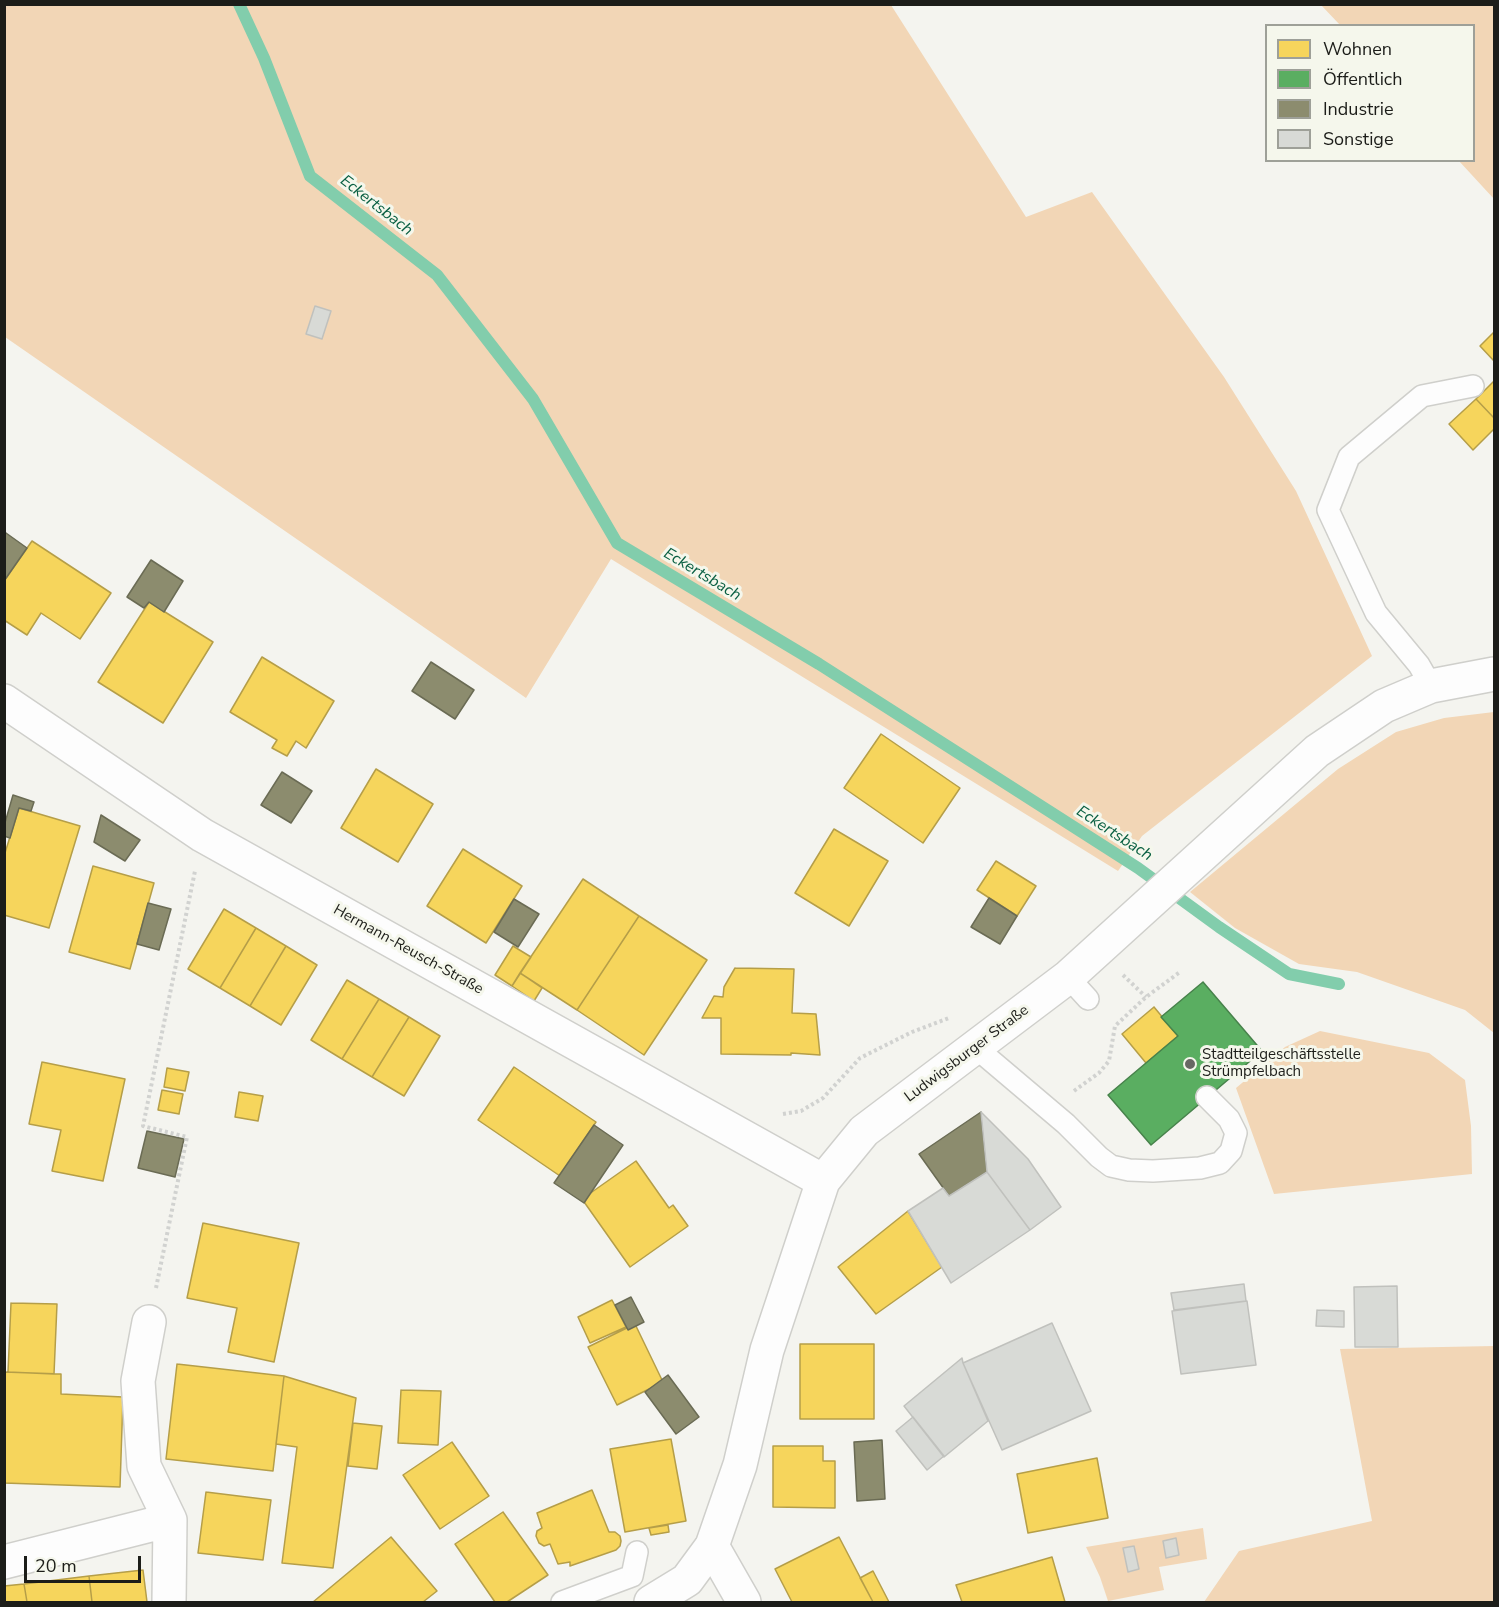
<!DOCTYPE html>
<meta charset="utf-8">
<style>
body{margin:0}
#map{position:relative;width:1499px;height:1607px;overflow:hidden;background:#f4f4ef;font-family:"Nunito Sans",sans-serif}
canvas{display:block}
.frame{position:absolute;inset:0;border:6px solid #1c1d19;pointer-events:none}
.legend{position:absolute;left:1265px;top:24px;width:210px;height:138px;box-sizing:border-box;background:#f5f7ec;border:2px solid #9ea098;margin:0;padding:8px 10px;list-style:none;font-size:18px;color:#1c1d19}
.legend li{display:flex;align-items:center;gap:12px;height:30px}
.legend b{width:30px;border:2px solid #9ea098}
.scale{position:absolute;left:24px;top:1556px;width:117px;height:27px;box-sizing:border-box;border:3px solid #1c1d19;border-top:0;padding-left:8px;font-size:18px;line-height:21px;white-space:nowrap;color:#1c1d19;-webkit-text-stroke:4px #f5f7ec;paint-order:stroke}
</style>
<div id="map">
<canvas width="1499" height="1607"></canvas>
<div class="frame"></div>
<ul class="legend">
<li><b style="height:16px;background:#f6d55c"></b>Wohnen</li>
<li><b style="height:16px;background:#5aae61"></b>Öffentlich</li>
<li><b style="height:16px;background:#8c8c6e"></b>Industrie</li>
<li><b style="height:16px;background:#d8dad6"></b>Sonstige</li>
</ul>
<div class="scale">20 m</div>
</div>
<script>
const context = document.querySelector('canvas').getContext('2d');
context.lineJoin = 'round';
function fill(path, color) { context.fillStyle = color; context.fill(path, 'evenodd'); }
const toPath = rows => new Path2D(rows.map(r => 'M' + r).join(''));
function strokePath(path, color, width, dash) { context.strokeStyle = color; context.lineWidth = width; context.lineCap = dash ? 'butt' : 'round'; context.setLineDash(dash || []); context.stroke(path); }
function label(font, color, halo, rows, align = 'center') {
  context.font = font + ' "Nunito Sans",sans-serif'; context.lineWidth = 6; context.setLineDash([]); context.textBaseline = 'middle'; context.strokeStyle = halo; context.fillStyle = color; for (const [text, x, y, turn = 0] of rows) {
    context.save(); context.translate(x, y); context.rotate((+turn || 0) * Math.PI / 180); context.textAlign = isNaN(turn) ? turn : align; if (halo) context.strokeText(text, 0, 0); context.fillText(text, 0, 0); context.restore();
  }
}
const green = toPath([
 [5,5,891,5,1026,217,1092,192,1224,377,1296,491,1372,656,1142,836,1118,871,611,559,526,698,5,337],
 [1321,5,1494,5,1494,199,1459,161,1474,160,1474,26,1340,25],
 [1494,712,1494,1033,1465,1010,1357,972,1299,964,1235,928,1190,892,1338,769,1396,732,1444,718],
 [1320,1031,1429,1053,1465,1080,1471,1126,1472,1174,1274,1194,1236,1088,1285,1047],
 [1494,1346,1494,1602,1204,1602,1239,1551,1372,1521,1340,1349],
 [1203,1528,1207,1559,1159,1567,1164,1590,1108,1601,1100,1577,1086,1547]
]);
const homes = toPath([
 [1494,332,1494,361,1480,346,1494,332],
 [1494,381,1494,418,1476,399,1494,381],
 [1476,399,1494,418,1494,429,1473,450,1449,424,1476,399],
 [32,541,111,593,80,639,41,613,27,635,4,620,4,581,32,541],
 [149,602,213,642,163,723,98,682,149,602],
 [262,657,334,701,306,748,296,741,287,756,272,748,277,740,230,712,262,657],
 [881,734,960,788,923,843,844,788,881,734],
 [376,769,433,804,398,862,341,828,376,769],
 [19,808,80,826,49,928,4,915,4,856,19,808],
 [834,829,888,861,849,926,795,893,834,829],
 [463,849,522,886,486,943,427,906,463,849],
 [996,861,1036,886,1017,916,977,890,996,861],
 [93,866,154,883,130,969,69,952,93,866],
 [583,879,639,916,577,1010,520,973,583,879],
 [224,909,256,928,220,988,188,969,224,909],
 [639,916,707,960,644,1055,577,1010,639,916],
 [256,928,286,946,250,1006,220,988,256,928],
 [286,946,317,965,281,1025,250,1006,286,946],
 [513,946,531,957,512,986,495,975,513,946],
 [735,968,794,969,792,1013,816,1014,820,1055,791,1053,791,1055,721,1054,721,1018,702,1018,714,996,723,997,724,987,735,968],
 [520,973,542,988,534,1001,512,986,520,973],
 [347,980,379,999,342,1059,311,1040,347,980],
 [379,999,409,1017,372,1077,342,1059,379,999],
 [1154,1007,1178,1036,1146,1063,1122,1034,1154,1007],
 [409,1017,440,1036,404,1096,372,1077,409,1017],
 [42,1062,125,1079,103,1181,52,1171,61,1130,29,1124,42,1062],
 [514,1067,596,1122,560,1176,478,1120,514,1067],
 [167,1068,189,1072,185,1091,164,1087,167,1068],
 [162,1090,183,1094,179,1114,158,1110,162,1090],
 [239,1092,263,1096,258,1121,235,1117,239,1092],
 [636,1161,669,1208,673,1205,688,1226,630,1267,582,1199,636,1161],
 [908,1211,942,1267,876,1314,838,1267,908,1211],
 [203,1223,299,1243,274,1362,228,1352,237,1308,187,1298,203,1223],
 [612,1300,626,1327,590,1343,578,1317,612,1300],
 [11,1303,57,1304,54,1374,8,1372,11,1303],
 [635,1324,663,1382,617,1405,588,1347,635,1324],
 [800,1344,874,1344,874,1419,800,1419,800,1344],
 [177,1364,284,1376,273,1471,166,1459,177,1364],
 [4,1372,61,1374,61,1394,123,1397,120,1487,4,1483,4,1372],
 [284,1376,356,1398,333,1568,282,1563,297,1447,276,1444,284,1376],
 [401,1390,441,1391,438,1445,398,1443,401,1390],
 [353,1423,382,1426,377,1469,348,1466,353,1423],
 [671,1439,686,1521,625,1532,610,1449,671,1439],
 [452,1442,489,1496,440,1529,403,1475,452,1442],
 [773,1446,823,1446,823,1461,835,1461,835,1508,773,1507,773,1446],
 [1097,1458,1108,1518,1028,1533,1017,1474,1097,1458],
 [592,1490,609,1532,615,1532,620,1536,621,1541,620,1546,616,1550,570,1566,570,1562,558,1564,550,1544,544,1546,539,1543,536,1536,537,1531,542,1528,537,1513,592,1490],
 [206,1492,271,1500,263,1560,198,1553,206,1492],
 [503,1512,548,1575,507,1602,495,1602,455,1544,503,1512],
 [668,1525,669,1532,651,1535,649,1528,668,1525],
 [391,1537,437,1591,423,1602,313,1602,391,1537],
 [839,1537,873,1602,792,1602,775,1569,839,1537],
 [1052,1557,1065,1602,962,1602,956,1585,1052,1557],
 [143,1570,147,1602,92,1602,89,1576,143,1570],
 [873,1571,889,1602,873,1602,860,1578,873,1571],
 [89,1576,92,1602,27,1602,24,1584,89,1576],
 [24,1584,27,1602,4,1602,4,1586,24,1584]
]);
const public = toPath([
 [1203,982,1262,1051,1151,1145,1108,1095,1178,1036,1161,1017,1203,982]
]);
const industry = toPath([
 [6,533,27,548,4,581,4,535,6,533],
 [151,560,183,581,164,612,149,602,144,608,127,597,151,560],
 [431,662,474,690,455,719,412,691,431,662],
 [282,772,312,791,291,823,261,805,282,772],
 [13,795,34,802,31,811,19,808,10,838,4,836,4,826,13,795],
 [101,815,140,840,125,861,94,842,101,815],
 [989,898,1017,916,1000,944,971,927,989,898],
 [514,899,539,914,518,947,494,932,514,899],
 [148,903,171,909,159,950,137,944,148,903],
 [981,1112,987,1172,949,1196,919,1154,981,1112],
 [594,1125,623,1145,584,1203,554,1183,594,1125],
 [147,1131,184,1139,175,1177,138,1168,147,1131],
 [631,1297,644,1322,628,1330,615,1305,631,1297],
 [668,1375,699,1417,676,1434,645,1392,668,1375],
 [882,1440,885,1499,857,1501,854,1442,882,1440]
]);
const stream = toPath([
 [239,4,264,58,310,176,437,275,533,399,617,543,819,664,1138,868,1219,927,1289,974,1339,984]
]);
const building = toPath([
 [315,306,331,311,322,339,306,334,315,306],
 [981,1112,1028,1159,1061,1207,1030,1230,987,1172,981,1112],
 [987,1172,1030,1230,951,1283,908,1211,943,1188,949,1196,987,1172],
 [1244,1284,1246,1301,1174,1310,1171,1293,1244,1284],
 [1397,1286,1398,1347,1355,1347,1354,1287,1397,1286],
 [1247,1301,1256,1365,1181,1374,1172,1311,1247,1301],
 [1317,1310,1344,1311,1344,1327,1316,1326,1317,1310],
 [1052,1323,1091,1411,1002,1450,963,1363,1052,1323],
 [962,1358,963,1363,988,1421,944,1457,904,1406,962,1358],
 [913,1417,944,1456,927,1470,896,1431,913,1417],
 [1176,1538,1179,1555,1166,1558,1163,1541,1176,1538],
 [1134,1546,1139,1569,1128,1572,1123,1548,1134,1546]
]);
const path = toPath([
 [1123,975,1146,997],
 [1074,1091,1099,1073,1109,1061,1115,1026,1146,997,1180,972],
 [783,1114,801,1111,823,1098,860,1058,912,1032,949,1018],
 [156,1288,187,1137,143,1126,195,871]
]);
const service = toPath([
 [1431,686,1419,665,1376,613,1328,510,1349,457,1422,396,1473,386],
 [1068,977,1088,999],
 [975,1047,1066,1124,1099,1157,1111,1166,1129,1170,1153,1171,1200,1168,1220,1163,1231,1151,1236,1133,1229,1119,1207,1097],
 [562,1602,632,1576,637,1552]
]);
const minor = toPath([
 [4,701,202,835,823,1181],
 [149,1322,138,1381,144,1466,170,1520,169,1602],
 [712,1546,744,1602],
 [4,1562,170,1520]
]);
const tertiary = toPath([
 [651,1602,687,1580,712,1546,740,1465,767,1350,823,1181,864,1131,1068,977,1317,751,1384,706,1431,686,1494,674]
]);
const markers = [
 [1190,1064,6,"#686864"]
];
const streetNames = [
 ["Hermann-Reusch-Straße",408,950,29],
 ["Ludwigsburger Straße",967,1054,-37]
];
const poiNames = [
 ["Stadtteilgeschäftsstelle",1202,1055],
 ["Strümpfelbach",1202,1072]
];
const waterNames = [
 ["Eckertsbach",376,206,38],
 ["Eckertsbach",702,575,31],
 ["Eckertsbach",1114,834,33]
];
fill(green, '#f2d6b6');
fill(homes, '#f6d55c');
strokePath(homes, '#b59e48', 1.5);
fill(public, '#5aae61');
strokePath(public, '#47824b', 1.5);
fill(industry, '#8c8c6e');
strokePath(industry, '#6a6b54', 1.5);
strokePath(stream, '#82cdac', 12);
fill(building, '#d8dad6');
strokePath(building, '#c0c1bd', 1.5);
strokePath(service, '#cfcfcb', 24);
strokePath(minor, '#cfcfcb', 36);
strokePath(tertiary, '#cfcfcb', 36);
strokePath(path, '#d1d2d0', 4, [3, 3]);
strokePath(service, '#fdfdfd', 21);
strokePath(minor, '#fdfdfd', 33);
strokePath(tertiary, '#fdfdfd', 33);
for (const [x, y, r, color] of markers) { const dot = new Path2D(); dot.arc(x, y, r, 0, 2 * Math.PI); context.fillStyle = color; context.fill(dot); strokePath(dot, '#f5f7ec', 2); }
label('15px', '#1c1d19', '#f5f7ec', streetNames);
label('15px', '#1c1d19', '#f5f7ec', poiNames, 'left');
label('italic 16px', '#095f42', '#f5f7ec', waterNames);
</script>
